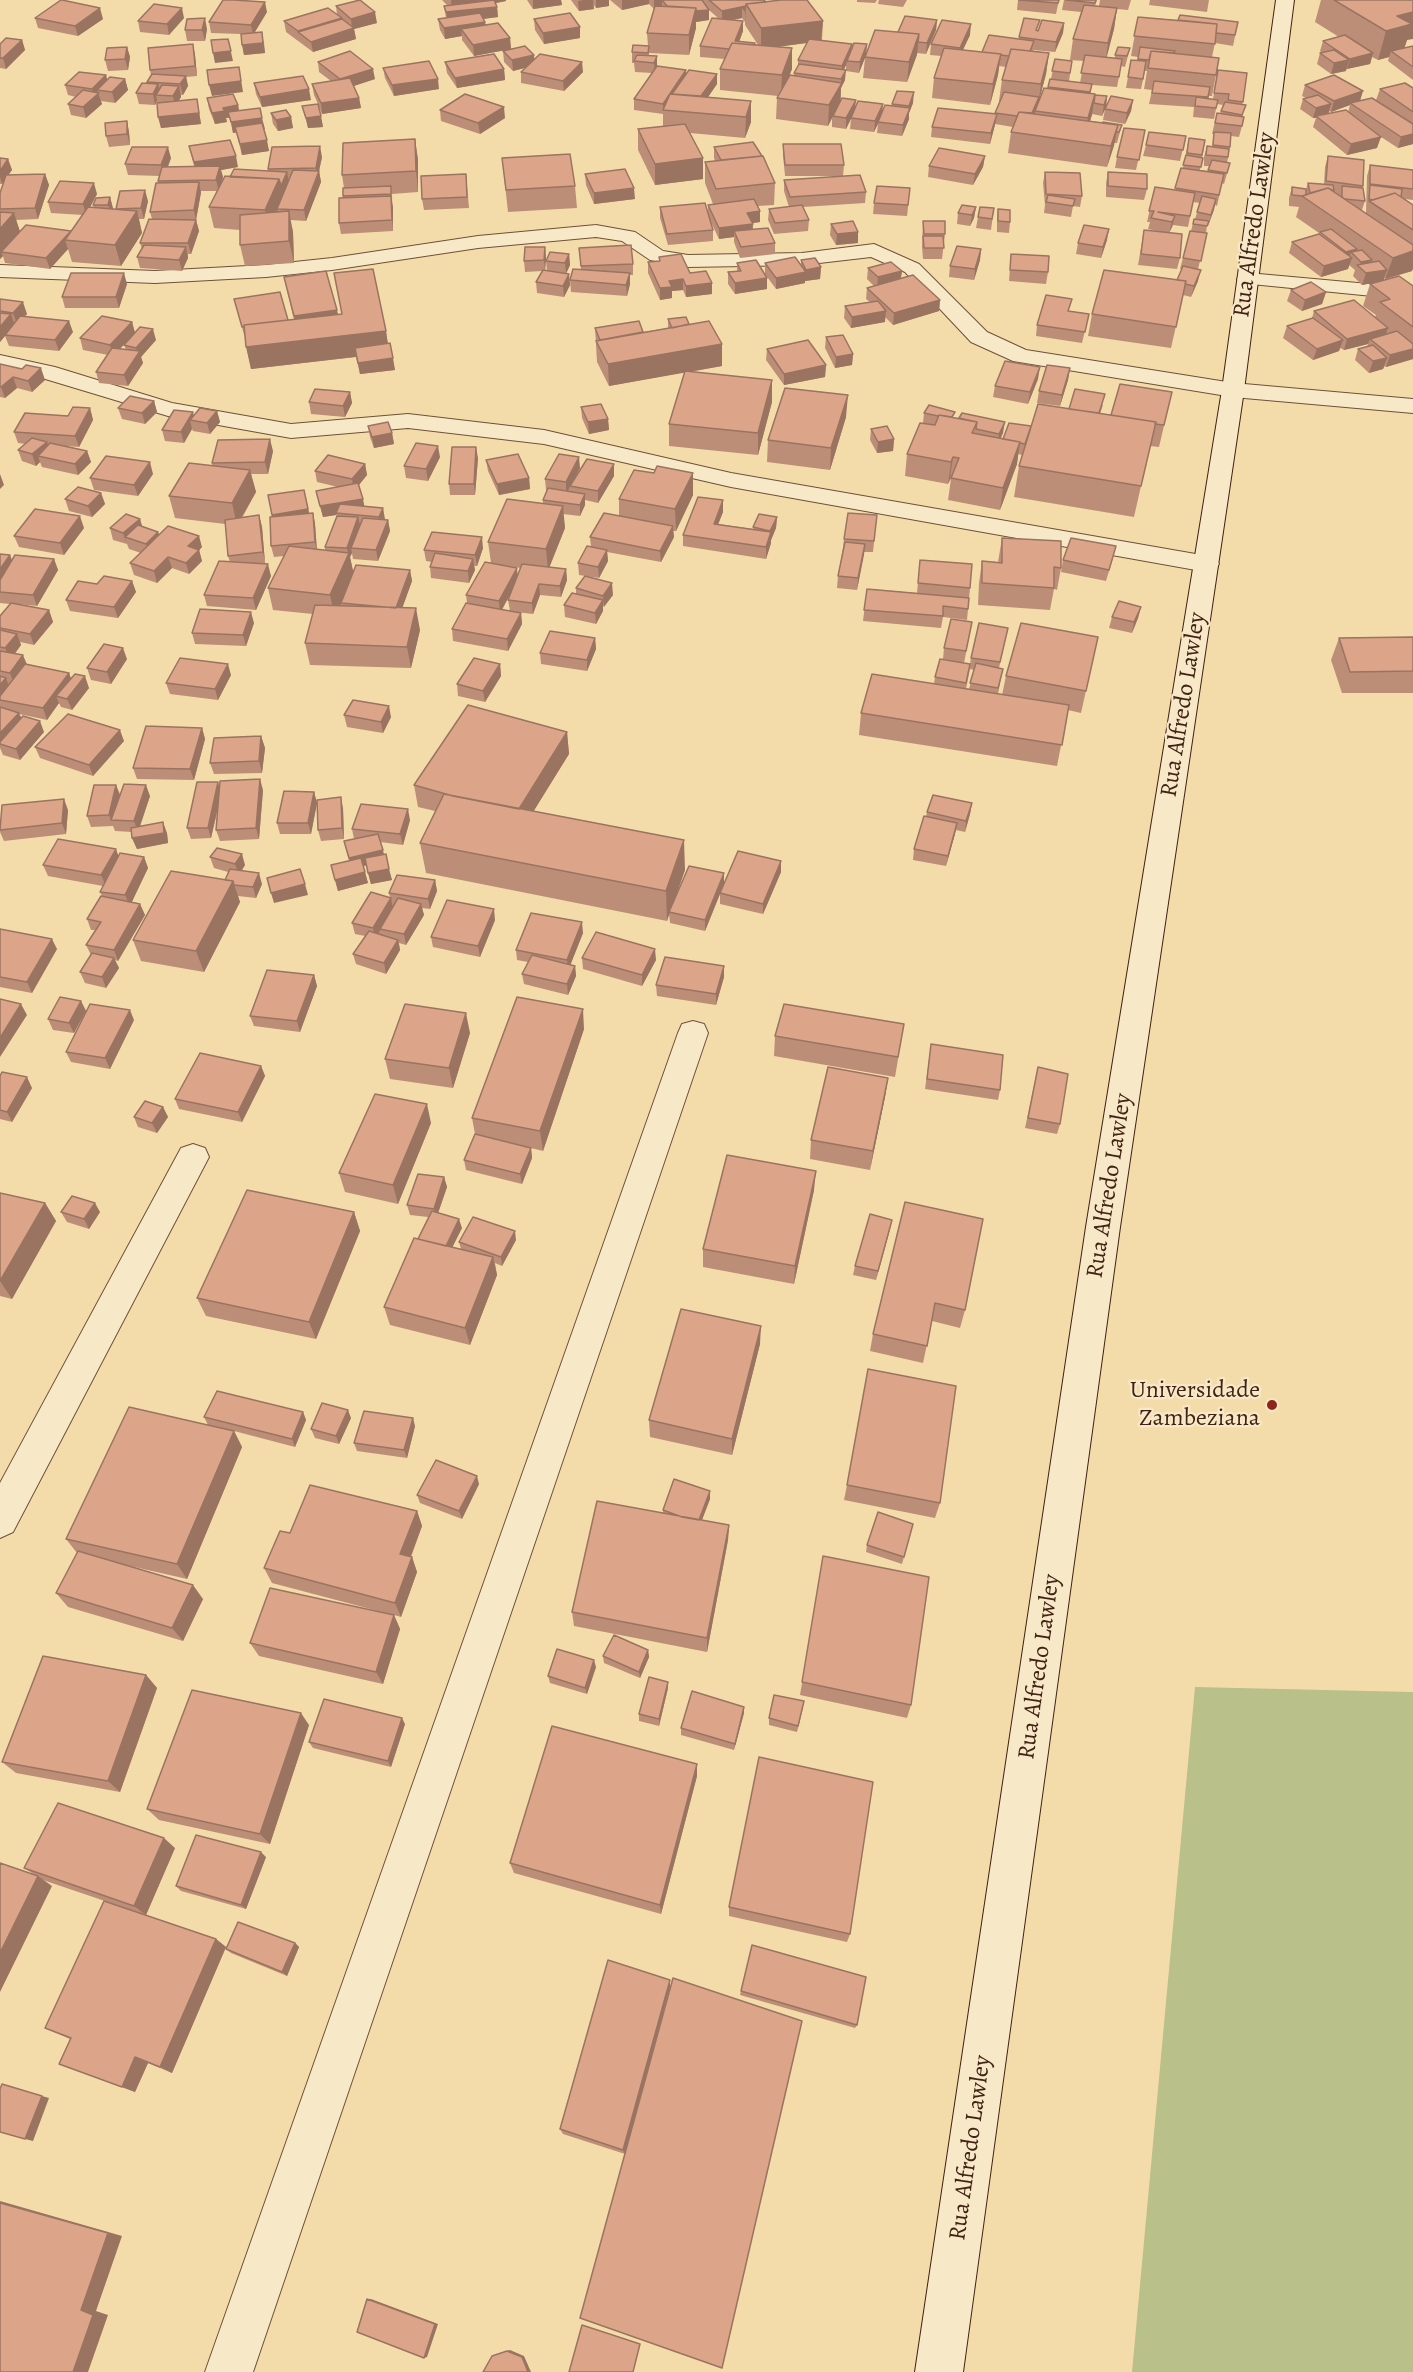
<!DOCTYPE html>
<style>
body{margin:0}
canvas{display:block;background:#f3dcaa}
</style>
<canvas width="1413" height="2372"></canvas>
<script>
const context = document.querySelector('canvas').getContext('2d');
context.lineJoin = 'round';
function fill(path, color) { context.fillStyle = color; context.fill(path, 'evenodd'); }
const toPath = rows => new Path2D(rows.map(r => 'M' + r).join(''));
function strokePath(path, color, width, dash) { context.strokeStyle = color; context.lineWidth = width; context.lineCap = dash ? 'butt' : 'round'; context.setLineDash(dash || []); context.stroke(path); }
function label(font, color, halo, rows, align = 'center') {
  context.font = font + ' Alegreya,serif'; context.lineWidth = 4.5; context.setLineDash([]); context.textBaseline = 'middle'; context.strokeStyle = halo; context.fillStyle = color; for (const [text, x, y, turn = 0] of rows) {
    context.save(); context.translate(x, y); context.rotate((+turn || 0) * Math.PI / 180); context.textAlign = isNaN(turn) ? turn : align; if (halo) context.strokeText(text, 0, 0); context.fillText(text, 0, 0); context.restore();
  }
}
const green = toPath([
 [1195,1687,1413,1692,1413,2372,1132,2372]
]);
const street = toPath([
 [596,225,635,232,663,251,688,255,802,253,874,244,919,264,987,332,1026,350,1233,383,1413,399,1413,413,1233,397,1013,361,971,342,905,272,871,257,802,265,688,267,650,260,622,241,596,237,478,248,332,270,266,277,155,283,0,277,0,265,155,271,266,265,332,258,478,236,596,225],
 [1248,273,1413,288,1413,300,1241,283,1237,279,1241,275,1248,273],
 [0,355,55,367,172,403,291,424,408,414,544,430,731,473,1207,556,1216,559,1219,564,1216,569,1207,572,731,487,544,444,408,428,291,438,168,416,42,378,0,369,0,355],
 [693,1021,704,1024,708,1033,253,2372,205,2372,678,1033,682,1024,693,1021],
 [193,1144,205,1148,209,1157,13,1532,0,1538,0,1483,181,1148,193,1144]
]);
const secondary = toPath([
 [1276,0,1294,0,1244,390,1120,1227,963,2372,915,2372,1086,1227,1222,390,1276,0]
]);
const wall = toPath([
 [442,0,506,0,506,1,496,3,497,7,498,17,484,19,486,25,510,38,511,49,474,56,462,40,462,36,445,39,440,30,438,19,446,18,444,6,447,5],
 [527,0,561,0,562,5,533,9],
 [571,0,609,0,609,6,596,8,593,4,594,9,579,11],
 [610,0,764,0,766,2,823,21,822,40,852,48,867,44,866,54,898,32,937,20,936,30,926,54,917,53,907,82,863,78,865,58,859,73,846,71,846,65,844,69,845,80,841,88,841,101,855,108,882,112,892,106,892,104,913,103,909,113,909,119,902,136,877,133,878,124,874,132,850,129,851,119,846,129,832,127,832,118,828,126,776,119,777,98,778,96,720,90,720,69,725,59,700,57,700,46,718,18,709,10,709,20,696,22,696,28,689,55,649,53,649,56,657,56,657,66,686,74,717,74,717,84,708,97,751,101,751,122,745,138,690,133,703,179,655,185,638,150,638,129,663,126,663,114,634,110,634,99,652,73,635,72,634,63,632,63,632,52,648,46,647,33,654,9,649,4,622,10],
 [742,18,745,22,745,25,758,45,739,42,743,31,743,21,732,20],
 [807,43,798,60,798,66,794,73,794,76,788,79,792,69,792,48,777,47],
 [857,0,877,0,875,3,857,2],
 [879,0,907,0,903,7,878,4],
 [1018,0,1059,0,1056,14,1017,10],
 [1064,0,1097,0,1095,6,1099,6,1100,0,1131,0,1128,10,1117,9,1114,29,1106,57,1115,58,1115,55,1130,48,1125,67,1121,66,1117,87,1092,85,1090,94,1107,96,1106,107,1102,116,1092,114,1090,121,1122,125,1117,143,1114,143,1107,167,1008,153,1011,132,1013,127,995,124,990,144,931,137,932,127,995,114,1001,101,999,101,1002,80,1006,67,999,66,998,75,990,105,932,98,934,78,941,56,930,55,931,44,970,35,963,50,982,52,1019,39,1024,18,1038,31,1064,23,1063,33,1055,52,1033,50,1033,51,1049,53,1046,74,1037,106,1048,88,1051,79,1055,59,1072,61,1069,81,1080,83,1084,61,1070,60,1073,39,1081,12,1062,10],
 [1150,0,1209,0,1207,12,1149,5],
 [1321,0,1413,0,1407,40,1404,48,1413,46,1413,80,1388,61,1389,57,1378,60,1372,57,1370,64,1346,69,1346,71,1331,74,1317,64,1320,53,1322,53,1320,51,1323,41,1339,37,1315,22],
 [336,6,377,23,354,29,356,39,313,52,286,32,284,21,337,15],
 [267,12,255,32,264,42,265,53,244,55,241,34,211,33,209,22],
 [1138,17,1178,20,1238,22,1233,46,1215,43,1212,57,1216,75,1212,96,1209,96,1208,99,1213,99,1218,70,1247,73,1242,105,1243,116,1242,126,1239,137,1231,136,1230,147,1227,163,1230,163,1224,184,1222,183,1217,206,1215,205,1208,226,1207,225,1206,233,1207,233,1198,269,1198,281,1191,297,1183,295,1171,348,1088,336,1092,314,1177,280,1182,269,1180,269,1190,231,1191,231,1194,219,1195,219,1200,203,1193,202,1188,227,1173,225,1169,233,1180,258,1177,269,1138,265,1144,230,1166,233,1148,229,1150,222,1147,222,1155,187,1175,190,1181,168,1183,168,1189,138,1205,140,1200,170,1208,171,1209,166,1204,166,1204,157,1207,146,1212,147,1214,134,1212,134,1217,113,1220,114,1223,105,1217,104,1214,119,1193,117,1194,107,1149,104,1152,90,1144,89,1147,71,1145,71,1141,89,1126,88,1131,60,1137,61,1138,57,1131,56],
 [35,18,103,19,78,36,38,28],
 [184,18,169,35,140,32,138,21],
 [534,19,580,38,544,44,535,30],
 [207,29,205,41,187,41,185,30],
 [22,40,25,50,6,69,0,68,0,44],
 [127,47,130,57,128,70,108,71,105,60],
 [503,51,534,59,583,72,564,91,521,83,521,72,525,68,513,71,504,62],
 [195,55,197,76,186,77,188,86,183,95,181,95,181,97,179,101,197,99,201,124,161,128,157,101,155,105,139,104,136,93,147,84,147,82,151,75,150,70],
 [318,62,375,79,353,86,359,98,361,108,322,114,318,104,323,127,308,128,302,106,318,104,314,95,312,84,331,81,319,72],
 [445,62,504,69,505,80,457,88,447,73],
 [383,68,439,89,394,96,385,78],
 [106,75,107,80,125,79,128,90,115,103,101,101,102,104,86,118,71,115,68,104,76,97,68,95,65,85],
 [254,83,311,100,262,107,256,94],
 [1305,85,1360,101,1397,114,1376,100,1380,89,1413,88,1413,144,1398,148,1375,133,1377,148,1347,155,1313,127,1316,118,1313,118,1300,109,1303,99,1306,98,1302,96],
 [1350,105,1348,112,1329,114,1329,111,1331,112],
 [207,98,238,105,239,110,265,129,263,129,269,151,242,155,236,132,233,133,230,118,226,118,227,122,215,124,209,109],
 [1133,100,1131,111,1125,124,1103,120,1105,109],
 [440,110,505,118,480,134,441,121],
 [271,113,291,117,293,128,278,131,273,124],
 [127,121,129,132,130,145,109,147,106,136],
 [1145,130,1136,170,1115,168,1117,157],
 [1186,136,1180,161,1143,156,1146,145],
 [415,139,418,160,418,192,392,194,393,231,341,234,339,223,344,188,342,175],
 [783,144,844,165,843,176,785,176,783,155],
 [189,146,238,167,221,170,223,177,221,184,230,177,268,171,268,169,322,157,319,171,321,182,306,221,290,220,293,232,294,263,245,266,240,245,240,230,214,228,209,207,217,191,201,191,196,220,199,231,191,254,188,254,188,258,182,271,140,268,137,257,142,249,140,243,152,219,150,212,158,183,158,181,160,176,128,175,125,164,171,158,168,167,194,166],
 [714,147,775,183,774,205,758,206,760,211,760,222,752,223,753,229,775,243,775,254,740,258,734,242,734,237,719,239,710,220,713,230,713,241,668,245,660,218,660,207,708,213,708,205,713,204,705,183,705,162,715,161,714,158],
 [985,156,983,167,973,185,928,177,929,166],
 [1328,156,1363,186,1362,188,1365,201,1362,210,1366,213,1367,176,1370,165,1413,170,1413,200,1405,199,1413,205,1413,268,1412,271,1385,279,1384,278,1384,280,1413,286,1413,359,1386,367,1385,366,1383,369,1369,373,1355,360,1358,349,1367,347,1368,344,1344,350,1340,348,1339,351,1313,360,1283,338,1287,326,1312,318,1314,311,1375,317,1376,315,1363,306,1370,284,1378,282,1362,285,1353,276,1355,270,1349,265,1348,269,1321,277,1289,253,1292,242,1319,234,1319,233,1296,217,1299,207,1289,206,1289,198,1292,187,1306,189,1308,183,1324,184,1325,167],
 [0,158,8,159,12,170,8,175,45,174,49,185,38,219,16,220,20,231,71,232,83,215,51,213,48,202,97,194,90,207,94,208,93,205,110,197,113,209,116,209,148,201,144,219,139,219,142,233,121,266,72,262,68,249,50,269,5,263,3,256,0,259,0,193,4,181,2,184,0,184],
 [502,158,575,186,577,208,508,212],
 [1045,172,1082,196,1080,207,1073,206,1071,217,1044,213,1045,205,1043,183],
 [1108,172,1147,189,1144,200,1106,197,1106,183],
 [466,174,469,208,424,210,422,199],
 [585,174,635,199,594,204,586,185],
 [784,180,866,192,865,203,803,207,809,220,808,231,774,234,768,220,769,209,789,207,784,191],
 [909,199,907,216,873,214,874,203],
 [976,207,974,218,970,226,957,224,958,213],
 [994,208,991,230,976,228,978,217],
 [998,209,1010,222,1009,233,997,232,997,220],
 [923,221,945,234,942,259,923,259,922,247],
 [831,224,858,232,858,243,836,245,830,235],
 [1107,240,1101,258,1076,254,1078,243],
 [545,247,546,258,545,271,547,271,546,261,569,254,570,265,566,273,569,274,570,285,564,297,537,293,536,282,542,271,525,272,524,261],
 [579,248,633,264,633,275,630,275,630,284,627,296,571,292,570,280,581,269],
 [981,249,980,260,974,280,949,277,950,266],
 [1011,254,1048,272,1046,284,1009,281],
 [659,257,712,283,712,294,686,297,683,290,672,291,672,298,660,300,648,273,648,262,659,261],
 [801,260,821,267,820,279,805,281,805,283,776,289,765,274,765,263,801,265],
 [737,263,767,278,767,289,735,294,728,284,728,272,737,271],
 [868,268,902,271,901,278,940,300,939,311,893,325,885,317,885,322,851,328,844,318,845,306,870,302,866,299,867,288,874,286,867,279],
 [284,277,337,310,338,315,386,331,388,344,395,370,360,374,356,357,251,369,245,338,234,299,288,320,294,320],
 [127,284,119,308,65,308,62,297],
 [1291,290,1326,292,1322,304,1302,311,1287,301],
 [0,299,27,314,25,316,73,332,59,351,9,346,5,336,0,342],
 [1070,311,1089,314,1082,343,1036,336,1037,325],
 [668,319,689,324,722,366,689,372,772,402,758,455,669,446,669,424,685,372,609,386,597,362,595,328,643,332,668,328],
 [132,322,135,333,156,340,141,357,143,363,128,386,99,383,96,372,108,355,83,350,80,338],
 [129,339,124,345,126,350,120,349],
 [826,337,853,354,852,365,835,368,825,348],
 [767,349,826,365,825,377,784,385,766,360],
 [0,364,45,380,32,392,17,388,5,398,0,397],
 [1070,368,1068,380,1060,406,1037,403,1039,391],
 [1038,379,1028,404,993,397,995,386],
 [350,392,352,403,345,417,311,414,309,402],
 [1172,392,1159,447,1150,446,1134,517,1014,497,1019,466,1022,455,1018,454,1017,464,1000,510,948,500,951,479,948,484,905,476,907,454,923,423,924,413,955,418,1003,433,1001,438,1003,439,1069,409,1103,405,1100,414,1111,415],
 [154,401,157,412,145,424,122,419,118,408],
 [581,407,608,419,609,430,589,434,582,418],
 [90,408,93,420,79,447,66,446,87,451,91,462,78,475,42,467,40,462,36,466,22,461,18,450,26,444,18,443,14,432],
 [217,411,220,422,210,434,193,431,192,429,184,443,165,441,162,430,194,416],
 [846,417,830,470,767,462,768,440],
 [368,426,392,433,394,444,374,448,370,437],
 [871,429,894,439,893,451,877,453,870,440],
 [273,451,268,474,251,474,256,492,242,518,259,515,262,527,265,563,259,564,271,576,256,610,207,606,204,595,230,562,228,556,225,524,175,518,169,496,212,466,212,463],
 [440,457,428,481,406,478,404,466],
 [478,458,475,495,450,495,449,484],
 [486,460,529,478,530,489,499,495,488,471],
 [365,464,367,475,359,485,364,506,383,508,384,520,388,520,390,531,378,561,353,559,352,553,350,557,353,572,410,570,412,581,402,608,420,630,411,668,310,665,305,643,313,614,273,610,268,588,284,556,274,557,271,546,309,513,313,513,315,524,317,549,325,550,325,547,337,516,336,515,323,517,316,491,338,487,317,482,315,471],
 [580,468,574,479,614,476,598,503,585,500,585,505,580,516,563,514,565,528,549,567,566,569,567,580,561,597,540,595,533,614,516,612,521,613,522,624,508,651,453,641,452,629,467,603,466,595,491,563,488,542,543,504,543,500,547,491,546,490,545,479],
 [502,565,521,568,518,576],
 [513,589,508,600,510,611,502,610],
 [153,474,138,496,94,490,90,478],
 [101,493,105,504,92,517,69,511,65,499],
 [693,495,676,531,673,531,674,537,661,562,607,552,608,561,599,578,579,575,578,563,591,547,590,537,619,516,619,499],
 [723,500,723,512,718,524,753,529,753,527,777,517,776,528,771,540,771,543,766,559,683,546,683,535],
 [877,515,873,552,864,552,857,590,837,588,838,576,843,548,844,539],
 [140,519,142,526,158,532,159,535,202,547,199,550,202,561,189,574,172,568,157,583,134,575,130,563,141,553,129,549,127,544,113,540,110,528],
 [84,528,64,555,19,547,14,536],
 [1002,538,1061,568,1057,590,1054,589,1050,610,978,605,979,583,982,561,998,562],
 [483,548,477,566,474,566,475,570,469,583,431,578,430,567,432,562,426,561,424,550],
 [0,554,10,555,12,560,54,559,58,570,37,606,18,604,49,610,53,622,34,645,20,642,21,645,15,654,27,664,69,673,71,679,89,688,72,710,61,707,59,703,47,720,19,714,21,718,44,732,20,760,3,755,0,748,0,616,10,604,0,603],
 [1113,558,1106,581,1061,572,1063,560],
 [920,560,970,588,967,620,943,617,941,628,863,621,867,589,917,593],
 [132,581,136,592,118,618,70,611,66,600,97,584],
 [576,588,613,595,603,607,603,611,596,624,565,617,564,605,576,594],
 [1141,607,1138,618,1132,633,1109,628,1112,617],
 [254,623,246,646,195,644,192,633],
 [1008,628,999,668,1003,669,998,694,1002,695,1006,676,1098,637,1081,713,1068,710,1057,766,859,735,861,713,934,684,935,677,970,664,971,658],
 [970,669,974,670,969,689,966,689],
 [970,633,964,663,943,659,944,648],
 [1413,637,1413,693,1342,693,1331,660,1339,638],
 [595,638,596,649,587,671,541,664,540,653],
 [127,659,111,684,91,680,87,668],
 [500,664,501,676,485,702,458,696,457,684],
 [231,675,218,700,170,694,166,683],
 [344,715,391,717,383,733,347,727],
 [202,728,205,739,194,780,137,779,133,768],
 [567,732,569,754,533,811,685,870,672,907,724,884,781,861,781,872,763,914,720,904,720,894,705,931,670,923,669,913,667,921,426,873,420,843,435,811,418,807,414,785],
 [261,736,265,748,262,773,214,774,210,763],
 [124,741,93,776,40,758,35,747],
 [116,785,120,794,150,796,140,826,167,833,168,843,137,849,132,838,132,832,115,831,113,826,91,827,87,816],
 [220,788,263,790,259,839,220,841,216,830,218,809,211,838,191,839,187,828],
 [314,792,317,803,311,834,280,834,277,823],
 [972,803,970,814,965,832,956,830,946,866,913,860,914,849,926,817,927,812],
 [343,808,344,839,321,841,318,830],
 [68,810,66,834,4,841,0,832,0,823],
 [410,820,403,845,380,842,392,880,371,884,366,865,363,866,368,883,338,891,331,865,349,861,344,841,354,839,352,829],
 [119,856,144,857,148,868,131,903,140,904,145,915,118,961,115,960,119,968,106,988,85,983,80,972,91,955,86,945,95,930,91,930,87,919,102,896,100,892,103,886,48,876,43,865],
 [210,857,245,865,241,871,262,884,256,898,238,896,240,902,204,972,141,961,133,940,225,880,228,872,214,868],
 [435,880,437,891,430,909,422,908,424,915,406,945,399,943,400,950,386,974,356,964,353,954,365,936,355,934,352,923,390,898,389,893],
 [495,920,480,957,433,947,431,937],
 [0,929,57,949,32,993,0,987],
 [583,933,570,965,575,966,576,976,568,995,524,984,522,974,528,962,517,960,516,950],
 [582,958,656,960,642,986,583,969],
 [314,975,317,986,300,1032,254,1026,250,1016],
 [724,977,716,1005,657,996,656,985],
 [81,1001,86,1011,74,1033,53,1030,48,1019],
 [134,1020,110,1069,71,1062,66,1052],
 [904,1024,895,1077,774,1056,775,1036],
 [584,1029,543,1151,531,1148,532,1158,522,1184,466,1170,464,1160,475,1134,472,1118],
 [470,1033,453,1088,390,1079,385,1059],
 [931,1044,1000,1090,998,1100,925,1089],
 [261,1066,265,1076,242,1122,179,1109,175,1099],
 [1038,1067,1060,1124,1057,1134,1025,1128],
 [0,1076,32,1088,12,1122,0,1119],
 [888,1078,885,1097,870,1170,810,1159,811,1140],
 [163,1107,168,1117,157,1133,138,1127,134,1117],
 [431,1123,398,1204,345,1192,339,1173],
 [444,1177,447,1187,438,1213,462,1228,452,1247,461,1249,459,1242,516,1240,502,1266,495,1263,497,1275,470,1345,390,1325,384,1307,428,1217,410,1215,407,1205],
 [814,1190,794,1284,703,1267,703,1249],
 [0,1193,45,1203,56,1221,12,1299,0,1296],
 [905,1202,965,1310,960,1328,932,1321,923,1363,870,1351,873,1334],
 [61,1212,100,1212,89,1229,67,1222],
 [354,1212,360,1231,316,1339,206,1316,197,1298],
 [890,1229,876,1280,853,1275,855,1266],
 [760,1344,732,1455,650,1437,649,1420],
 [303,1412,306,1420,295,1447,234,1431,242,1447,187,1579,117,1563,203,1599,183,1641,68,1607,56,1593,77,1553,66,1539,208,1425,204,1417],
 [351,1418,339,1444,315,1438,311,1429],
 [415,1426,407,1458,357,1451,354,1443],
 [479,1484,462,1519,420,1503,417,1495],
 [847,1485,940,1503,935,1518,844,1500],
 [710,1491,710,1499,702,1520,729,1525,728,1540,707,1652,574,1626,572,1612,663,1513,663,1510],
 [417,1511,422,1526,411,1557,412,1557,417,1572,401,1617,394,1615,400,1629,383,1684,259,1656,250,1643,393,1615,272,1583,264,1568,290,1533],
 [913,1524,902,1564,866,1552,867,1545],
 [823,1556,911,1705,907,1718,800,1695],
 [648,1650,649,1657,640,1678,604,1663,603,1656],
 [596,1667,587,1694,550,1683,548,1676],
 [146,1675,157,1688,120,1792,16,1773,2,1762],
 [668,1688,659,1726,639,1721,639,1714],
 [803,1708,797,1732,769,1725,769,1718],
 [744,1713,734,1750,681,1735,681,1728],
 [405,1724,391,1767,313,1748,309,1742],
 [309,1725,270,1844,159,1820,147,1809],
 [697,1764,697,1776,661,1914,514,1873,510,1863],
 [175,1848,146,1915,43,1880,52,1886,24,1868],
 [266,1857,246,1909,181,1891,176,1886],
 [729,1907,850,1934,847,1942,729,1916],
 [216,1939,226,1947,172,2073,148,2063,135,2092,59,2064,70,2039,45,2028],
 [295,1943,299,1947,287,1976,231,1953,226,1949],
 [670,1986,625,2154,563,2134,560,2129],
 [741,1991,857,2025,855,2028,740,1995]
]);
const shadedWall = toPath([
 [451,0,506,0,506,1,455,11,497,7,498,17,448,23,446,12,452,12],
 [533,0,561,0,562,5,533,9],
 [584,0,593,0,594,9,579,11,578,1],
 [596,0,609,0,609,6,596,8],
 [622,0,649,0,649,4,622,10],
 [654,0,662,0,662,7,654,9],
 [265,2,267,12,253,35,251,25],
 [746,6,745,22,745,12,742,8,742,18,722,22,722,11],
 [100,8,103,19,78,36,75,26],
 [182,8,184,18,169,35,167,24],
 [696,8,709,10,709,20,696,22,696,28,689,55,689,35],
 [1117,8,1114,29,1105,64,1108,43],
 [375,12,377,23,354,29,356,39,313,52,311,42,352,29,351,19],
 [1413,12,1413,39,1407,40,1403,53,1391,51,1389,57,1378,60,1386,31,1397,16],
 [205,18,207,29,205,41,202,30],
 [342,18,343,28,298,32,300,42,298,31],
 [937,20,936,30,926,54,927,43],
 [743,21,743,31,736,50,735,41],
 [823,21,821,41,761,49,761,28],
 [485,22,486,32,461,29,462,36,445,39,444,28],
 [1064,23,1063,33,1055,52,1056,42],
 [971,24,970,35,959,58,960,48],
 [580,27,580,38,544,44,543,33],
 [262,32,265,53,244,55,242,45],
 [919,34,917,55,907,82,909,62],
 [510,38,511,49,474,56,473,45],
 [228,39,233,61,215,63,213,53],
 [22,40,25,50,6,69,3,58],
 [193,44,195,55,197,76,195,66],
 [852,44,851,54,847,61,846,65,841,76,842,66],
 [867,44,866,55,859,73,860,62],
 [127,47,130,57,128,70,125,59],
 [792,48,792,69,781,96,782,75],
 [1049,53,1046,74,1038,105,1041,84],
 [1373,53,1370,64,1347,69,1350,59],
 [1001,54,998,75,990,105,993,84],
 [534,55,535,65,513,71,512,60],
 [657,56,657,67,655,74,654,63],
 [1349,60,1346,71,1331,74,1334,63],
 [582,62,583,72,564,91,563,81],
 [239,67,243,92,212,96,209,85],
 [373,69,375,79,342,90,340,79],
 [504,69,505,80,457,88,455,78],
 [686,70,686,80,663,110,663,114,663,104],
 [846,70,845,80,841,88,840,103,833,116,828,126,829,105,841,85,841,79],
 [717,74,717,84,697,113,697,102],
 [106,75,109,86,97,90,102,104,86,118,83,107,94,97,92,89],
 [186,76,188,86,183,95,180,84],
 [125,79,128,90,115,103,112,92],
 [438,79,439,89,394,96,392,85],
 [158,84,161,95,156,95,157,101,155,105,153,94],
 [179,86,181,97,175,106,173,96],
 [309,89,311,100,262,107,260,97],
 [1363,91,1360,101,1350,103,1350,105,1331,112,1334,101],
 [914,92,913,103,909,113,909,119,902,136,903,125,909,111,909,106],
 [1095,94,1092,115,1084,139,1088,118],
 [1107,96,1106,107,1102,116,1104,105],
 [1039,97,1037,108,1028,129,1030,118],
 [359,98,361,108,322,114,321,103],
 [197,99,201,124,161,128,158,117],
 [856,100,855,110,846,129,846,118],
 [1133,100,1131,111,1125,124,1127,113],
 [751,101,751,122,745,138,746,117],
 [883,104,882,115,874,132,875,121],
 [1331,104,1328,115,1316,116,1316,118,1313,118,1316,108],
 [238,105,240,116,226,118,227,122,215,124,212,113,223,108],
 [504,107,505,118,480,134,478,123],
 [997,114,995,125,990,144,991,133],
 [321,116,323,127,308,128,306,118],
 [291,117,293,128,278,131,276,120],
 [262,118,265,129,233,133,231,122],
 [127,121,129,132,130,145,127,134],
 [1118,125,1114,146,1107,167,1111,146],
 [1413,134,1413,144,1398,148,1401,137],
 [1381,137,1377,148,1347,155,1351,144],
 [415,139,418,160,418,192,416,171],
 [267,140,269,151,242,155,240,144],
 [320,146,322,157,319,171,321,182,306,221,304,210,317,176,316,168],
 [168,147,171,158,164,176,161,165],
 [236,156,238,167,221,170,223,177,219,191,216,180,196,173,194,162],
 [985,156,983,167,973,185,975,174],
 [703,158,703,179,655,185,655,164],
 [8,159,12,170,2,184,0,177,0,171],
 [287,172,289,182,277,209,278,212,269,231,265,210,279,179],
 [45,174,49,185,38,219,35,208],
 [199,182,201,193,196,220,199,231,191,254,188,243,196,221,194,210],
 [94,183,97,194,86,215,83,204],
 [634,188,635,199,594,204,594,193],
 [145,190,148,201,144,219,141,208],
 [391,196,393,207,393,231,392,220],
 [110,197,113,208,112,216,108,205],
 [1216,199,1214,210,1208,226,1211,215],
 [976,207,974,218,970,226,972,215],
 [137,211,142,233,121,266,115,245],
 [289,211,293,232,294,263,289,241],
 [760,211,760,222,747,224,747,213],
 [14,213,21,235,1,252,3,256,0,259,0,229],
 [1175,216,1172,227,1169,233,1172,222],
 [753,224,752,235,734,231,734,237,719,239,719,228],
 [1109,229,1107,240,1101,258,1103,247],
 [71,231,74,241,65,240,68,249,50,269,46,258],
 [858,232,858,243,836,245,837,234],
 [186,247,188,258,182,271,179,260],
 [545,247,546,258,545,271,544,260],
 [981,249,980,260,974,280,975,269],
 [1357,249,1355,256,1351,252,1349,259,1352,258,1348,269,1321,277,1324,266,1343,260,1346,252],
 [1413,251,1413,268,1412,271,1385,279,1393,258],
 [569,254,570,265,566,274,565,263],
 [1372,260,1369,271,1360,268,1361,262],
 [821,267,820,279,805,281,805,283,776,289,776,278,806,272,806,270],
 [1201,270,1198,281,1191,297,1194,286],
 [1387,270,1383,281,1362,285,1366,273],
 [902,271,900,282,877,288,878,277],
 [124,273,127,284,119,308,116,297],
 [630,273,630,284,627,296,626,285],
 [569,274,570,285,564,297,563,286],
 [767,278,767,289,735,294,735,283],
 [683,279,683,290,672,291,672,298,660,300,660,288,669,281],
 [712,283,712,294,686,297,686,286],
 [1326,292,1322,304,1302,311,1305,300],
 [940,300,939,311,893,325,894,313],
 [23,302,27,314,17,324,13,313],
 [337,310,341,332,298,338,294,316],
 [886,311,885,322,851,328,852,317],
 [11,314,15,326,5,335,5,336,0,342,0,327],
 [69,321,73,332,59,351,55,340],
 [132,322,135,333,113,356,110,345],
 [1388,328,1384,339,1370,339,1368,344,1344,350,1347,339],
 [153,329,156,340,141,357,143,363,128,386,124,375,138,354,136,348],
 [386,331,389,353,251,369,246,347],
 [1343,340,1339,351,1313,360,1317,349],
 [722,344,722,366,609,386,608,364],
 [1413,349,1413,359,1386,367,1390,355],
 [853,354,852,365,835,368,836,357],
 [393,358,395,370,360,374,358,363],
 [1387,358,1383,369,1369,373,1373,361],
 [826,365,825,377,784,385,784,374],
 [1040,367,1038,379,1028,404,1030,392],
 [41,368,45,380,32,392,28,381],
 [1070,368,1068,380,1060,406,1062,395],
 [13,377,17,388,5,398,1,387],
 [772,380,772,402,758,455,758,433],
 [350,392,352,403,345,417,343,406],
 [848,395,846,417,830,470,831,448],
 [154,401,157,412,145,424,142,413],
 [90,408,93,420,79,447,75,436],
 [217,411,220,422,210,434,207,423],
 [193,412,195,421,190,420,192,429,184,443,181,432],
 [608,419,609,430,589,434,588,422],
 [1005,422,1003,433,997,445,999,434],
 [392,433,394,444,374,448,372,437],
 [270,439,273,451,268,474,265,462],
 [894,439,893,451,877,453,878,442],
 [47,442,51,453,38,456,40,462,36,466,32,454],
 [1020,442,1017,464,1000,510,1003,488],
 [438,446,440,457,428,481,426,469],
 [476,447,478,458,475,495,474,484],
 [87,451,91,462,78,475,75,464],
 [579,457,580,468,566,494,566,482],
 [953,457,950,478,948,484,951,462],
 [150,462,153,474,138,496,134,485],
 [365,464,367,475,354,491,352,479],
 [614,464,614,476,598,503,598,491],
 [250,470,256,492,237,525,232,503],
 [693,473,693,495,676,531,675,509],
 [0,474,4,485,0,489],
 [529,478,530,489,499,495,497,484],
 [304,490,311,521,275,526,272,515],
 [101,493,105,504,92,517,88,506],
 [585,494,585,505,580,516,580,505],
 [363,499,365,510,336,513,336,515,323,517,320,506],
 [723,500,723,512,714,535,714,524],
 [563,506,565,528,548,571,546,549],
 [383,508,385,519,381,529,379,517],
 [313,513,315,524,317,553,315,542],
 [259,515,262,527,265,563,263,552],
 [80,516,84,528,64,555,60,543],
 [358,517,361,529,351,548,352,553,350,557,354,575,335,617,330,595,348,554,347,548],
 [777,517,776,528,771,540,771,543,766,559,766,547,770,535,770,531],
 [140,519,143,530,125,537,127,544,123,533],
 [388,520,390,531,378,561,376,550],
 [673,526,674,537,661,562,660,551],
 [158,532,162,543,149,555,146,544],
 [199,536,202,547,199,550,202,561,189,574,186,563,188,546],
 [482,537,483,548,477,566,475,555],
 [865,544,864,555,857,590,858,578],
 [607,550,608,561,599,578,598,567],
 [10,555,14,567,0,587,0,569],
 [168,557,172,568,157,583,154,571],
 [54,559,58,570,37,606,33,595],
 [473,559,475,570,469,583,468,571],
 [268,564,271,576,256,610,253,598],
 [517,568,518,579,500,613,499,601],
 [566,569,567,580,561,597,560,586],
 [410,570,412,581,398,620,396,608],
 [132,581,136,592,118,618,114,607],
 [612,583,613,595,604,607,603,596],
 [539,584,540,595,533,614,532,603],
 [603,600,603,611,596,624,595,613],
 [1141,607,1138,618,1132,633,1134,622],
 [416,608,420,630,411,668,407,647],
 [49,610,53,622,34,645,30,634],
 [251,612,254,623,246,646,243,635],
 [521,613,522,624,508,651,507,639],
 [17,634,21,645,10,659,5,648],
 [595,638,596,649,587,671,587,660],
 [123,648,127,659,111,684,107,672],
 [23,655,28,667,14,684,10,673],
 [228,664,231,675,218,700,215,689],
 [500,664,501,676,485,702,483,691],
 [69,673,73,684,56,696,59,703,47,720,43,708],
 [85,676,89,688,72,710,67,699],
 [6,678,10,689,0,700,0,685],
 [389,706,391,717,383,733,381,722],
 [19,713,24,724,0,744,0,733],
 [40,721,44,732,20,760,16,749],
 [202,728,205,739,194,780,190,769],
 [120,730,124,741,93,776,89,765],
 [567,732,569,754,519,835,516,814],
 [261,736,265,748,262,773,259,761],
 [260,779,263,790,259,839,256,828],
 [218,782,221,793,211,838,208,828],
 [116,785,120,796,111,820,109,815],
 [146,785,150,796,138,832,134,821],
 [314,792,317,803,311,834,308,823],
 [341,797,343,808,344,839,342,828],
 [64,799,68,810,66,834,62,823],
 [972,803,970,814,965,832,966,821],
 [408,809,410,820,403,845,400,834],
 [163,822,167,833,168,843,137,849,132,838],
 [957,823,955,834,946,866,948,856],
 [684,840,685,870,667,921,666,891],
 [116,849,120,860,106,886,101,875],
 [383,850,385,861,351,869,349,858],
 [242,854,245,865,239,875,235,864],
 [144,857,148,868,130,906,125,895],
 [781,861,781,872,763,914,763,904],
 [389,869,392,880,371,884,368,873],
 [365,872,368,883,338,891,335,880],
 [259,873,262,884,256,898,253,887],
 [724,873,724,884,705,931,705,920],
 [435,880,437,891,430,909,428,899],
 [233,881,240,902,204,972,196,951],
 [305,884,308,895,274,903,271,893],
 [391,898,393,909,375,939,373,928],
 [140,904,145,915,118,961,114,950],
 [421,904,424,915,406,945,404,934],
 [494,909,495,920,480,957,478,946],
 [582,922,583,933,568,971,567,960],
 [52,939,57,949,32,993,27,982],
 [398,940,400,950,386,974,384,963],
 [655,949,656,960,642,986,642,975],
 [114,958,119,968,106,988,102,977],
 [575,966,576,976,568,995,567,984],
 [724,966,724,977,716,1005,716,994],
 [314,975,317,986,300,1032,297,1021],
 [81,1001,86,1011,74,1033,69,1023],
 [21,1004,27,1015,0,1057,0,1038],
 [583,1009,584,1029,543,1151,540,1131],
 [130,1010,134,1020,110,1069,105,1058],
 [466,1013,470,1033,453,1088,449,1068],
 [261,1066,265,1076,242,1122,238,1112],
 [27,1077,32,1088,12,1122,7,1112],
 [888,1078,885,1097,870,1170,873,1151],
 [427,1104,431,1123,398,1204,393,1185],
 [163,1107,168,1117,157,1133,152,1123],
 [531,1148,532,1158,522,1184,520,1174],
 [816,1171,814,1190,794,1284,795,1266],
 [444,1177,447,1187,436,1219,434,1209],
 [45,1203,56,1221,12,1299,0,1281],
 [95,1203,100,1212,89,1229,84,1219],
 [354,1212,360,1231,316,1339,309,1322],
 [459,1219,462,1228,448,1256,446,1247],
 [892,1220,890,1229,876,1280,878,1271],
 [515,1231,516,1240,502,1266,501,1257],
 [493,1257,497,1275,470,1345,465,1328],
 [761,1326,760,1344,732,1455,732,1439],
 [348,1410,351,1418,339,1444,336,1436],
 [303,1412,306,1420,295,1447,292,1439],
 [413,1418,415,1426,407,1458,404,1450],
 [234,1431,242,1447,187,1579,177,1564],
 [477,1476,479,1484,462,1519,459,1511],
 [710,1491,710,1499,698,1530,698,1522],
 [417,1511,422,1526,406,1569,400,1554],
 [729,1525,728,1540,707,1652,707,1638],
 [412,1557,417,1572,401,1617,395,1603],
 [193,1585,203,1599,183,1641,172,1628],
 [394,1615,400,1629,383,1684,376,1672],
 [648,1650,649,1657,640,1678,639,1672],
 [594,1660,596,1667,587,1694,585,1688],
 [146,1675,157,1688,120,1792,108,1781],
 [668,1682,668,1688,659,1726,659,1719],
 [744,1707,744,1713,734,1750,735,1744],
 [301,1713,309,1725,270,1844,260,1834],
 [402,1718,405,1724,391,1767,388,1761],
 [697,1764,697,1776,661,1914,660,1905],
 [164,1838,175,1848,146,1915,134,1906],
 [261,1852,266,1857,246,1909,241,1905],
 [38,1876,52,1886,0,1992,0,1953],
 [216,1939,226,1947,172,2073,160,2067],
 [295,1943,299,1947,287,1976,282,1972],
 [670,1980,670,1987,625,2154,623,2150],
 [135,2057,148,2063,135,2092,122,2087],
 [42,2096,49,2098,33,2141,25,2139],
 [0,2201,122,2236,96,2311,108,2315,88,2372,73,2372,81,2310,0,2203],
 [367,2299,371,2299,438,2324,427,2357,424,2358],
 [510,2350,524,2356,531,2372,528,2372,507,2351]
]);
const building = toPath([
 [61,0,62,0,100,8,75,26,35,18,61,0],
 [223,0,234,0,265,2,251,25,209,22,223,0],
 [360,0,375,12,351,19,336,6,360,0],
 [494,0,497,7,446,12,444,6,494,0],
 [662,0,702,0,709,10,696,11,696,8,667,6,662,0],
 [709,0,764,0,766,2,746,4,746,6,722,11,709,0],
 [781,0,807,0,823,21,761,28,746,4,781,0],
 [1019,0,1059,0,1058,3,1019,0],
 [1066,0,1096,0,1095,3,1066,0],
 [1334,0,1413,0,1413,12,1397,16,1412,24,1386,31,1334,0],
 [154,4,182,8,167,24,138,21,154,4],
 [1084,5,1117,8,1108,43,1073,39,1084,5],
 [655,6,696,8,689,35,647,33,655,6],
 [328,8,342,18,298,31,284,21,328,8],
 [480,13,485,22,444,28,438,19,480,13],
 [570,13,580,27,543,33,534,19,570,13],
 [1180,15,1238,22,1235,35,1216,33,1217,24,1178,20,1180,15],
 [905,16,937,20,927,43,918,42,919,34,898,32,905,16],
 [1138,17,1217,24,1215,44,1134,36,1138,17],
 [205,18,202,30,185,30,187,19,205,18],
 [712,18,743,21,735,41,755,43,754,45,732,43,729,49,700,46,712,18],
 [1024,18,1040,20,1036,30,1038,31,1042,20,1064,23,1056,42,1019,37,1024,18],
 [342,19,354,28,311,42,298,32,342,19],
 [942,20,971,24,960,48,931,44,942,20],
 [498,23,510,38,473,45,461,29,498,23],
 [875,30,919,34,909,62,865,57,875,30],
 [262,32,263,43,242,45,241,34,262,32],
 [989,35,1034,41,1030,51,1011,49,1009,56,1001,55,1001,54,982,52,989,35],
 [1345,35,1373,53,1350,59,1323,41,1345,35],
 [6,38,22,40,3,58,0,58,0,44,6,38],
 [228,39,231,51,213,53,211,40,228,39],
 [809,39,852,44,842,66,798,60,809,39],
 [732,43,792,48,782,75,720,69,732,43],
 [854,43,867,44,860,62,847,61,854,43],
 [193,44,195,66,150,70,148,48,193,44],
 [633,45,649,46,648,53,632,52,633,45],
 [525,46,534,55,512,60,503,51,525,46],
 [1413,46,1413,67,1391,51,1413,46],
 [127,47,125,59,105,60,107,48,127,47],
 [1118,47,1130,48,1127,56,1115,55,1118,47],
 [1140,47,1175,51,1174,53,1151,51,1149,60,1138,59,1140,47],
 [944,48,1001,54,993,84,934,78,944,48],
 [1011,49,1049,53,1041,84,1002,80,1011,49],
 [1334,50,1349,60,1334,63,1320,53,1334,50],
 [350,51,373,69,340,79,318,62,350,51],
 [1151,51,1219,58,1216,75,1148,68,1151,51],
 [494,54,504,69,455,78,445,62,494,54],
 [540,54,582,62,563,81,521,72,540,54],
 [637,55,657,56,654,63,634,61,637,55],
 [1085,55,1122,59,1119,77,1081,73,1085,55],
 [1055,59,1072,61,1070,73,1052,71,1055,59],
 [1131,60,1146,61,1143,79,1128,77,1131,60],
 [429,61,438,79,392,85,383,68,429,61],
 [799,64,846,70,841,79,794,73,799,64],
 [657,66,686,70,663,104,634,99,657,66],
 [239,67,241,81,209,85,207,70,239,67],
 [689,70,717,74,701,96,672,94,689,70],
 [1218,70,1247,73,1243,102,1228,100,1229,94,1214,93,1218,70],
 [79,72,106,75,92,89,65,85,79,72],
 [152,74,186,76,180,84,147,82,152,74],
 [790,75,842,83,829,105,777,98,790,75],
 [1334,75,1363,91,1334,101,1305,85,1334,75],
 [303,76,309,89,260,97,254,83,303,76],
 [110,77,125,79,112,92,97,90,110,77],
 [350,78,359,98,321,103,312,84,350,78],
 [1050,79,1092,84,1090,92,1048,87,1050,79],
 [1154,81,1210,87,1208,97,1152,93,1154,81],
 [142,83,158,84,153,94,136,93,142,83],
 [1405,83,1413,88,1413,112,1380,89,1405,83],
 [162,85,179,86,173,96,156,95,162,85],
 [1044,88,1095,94,1088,118,1035,111,1044,88],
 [83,90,99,93,83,107,68,104,83,90],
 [897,91,914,92,909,106,892,104,897,91],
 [1004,92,1039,97,1032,113,1019,112,1017,116,995,113,1004,92],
 [233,94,238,105,223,108,225,111,212,113,207,98,233,94],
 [465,94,504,107,478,123,440,110,465,94],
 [670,94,751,101,746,117,663,110,670,94],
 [1095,95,1107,96,1104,105,1094,103,1095,95],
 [1318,95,1331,104,1316,108,1303,99,1318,95],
 [1111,96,1133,100,1127,113,1105,109,1111,96],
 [1196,97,1218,100,1216,108,1195,106,1196,97],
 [842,98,856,100,846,118,833,116,842,98],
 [1372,98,1413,124,1413,134,1401,137,1350,103,1372,98],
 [197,99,199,113,158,117,157,103,197,99],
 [858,101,883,104,875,121,851,118,858,101],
 [1225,102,1246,105,1242,115,1221,111,1225,102],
 [318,104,321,116,306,118,302,106,318,104],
 [885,105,910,108,903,125,878,122,885,105],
 [260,108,262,118,231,122,228,112,260,108],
 [938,108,997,114,991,133,932,127,938,108],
 [286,110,291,117,276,120,271,113,286,110],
 [1346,110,1381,137,1351,144,1316,116,1346,110],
 [1019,112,1118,125,1111,146,1011,132,1019,112],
 [1217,113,1244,117,1242,126,1215,123,1217,113],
 [127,121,127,134,106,136,105,123,127,121],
 [1103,122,1122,125,1119,132,1116,132,1118,125,1102,123,1103,122],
 [262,123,267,140,240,144,235,127,262,123],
 [685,124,703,158,655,164,638,129,685,124],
 [1124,128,1145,130,1139,160,1117,157,1124,128],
 [1149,132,1186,136,1183,150,1146,145,1149,132],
 [1214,132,1231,133,1230,147,1213,145,1214,132],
 [1189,138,1205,140,1202,155,1187,153,1189,138],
 [415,139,416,171,342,175,343,143,415,139],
 [230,140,236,156,194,162,189,146,230,140],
 [753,142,762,156,721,160,714,147,753,142],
 [783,144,841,144,844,165,785,165,783,144],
 [320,146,316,168,268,169,272,147,320,146],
 [1207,146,1229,149,1228,157,1206,155,1207,146],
 [132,147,168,147,161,165,125,164,132,147],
 [939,148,985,156,975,174,929,166,939,148],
 [570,154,575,186,506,190,502,158,570,154],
 [1186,155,1203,158,1201,167,1183,165,1186,155],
 [763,156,775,183,716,189,705,162,763,156],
 [1328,156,1364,160,1363,186,1326,181,1328,156],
 [0,158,8,159,0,171,0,158],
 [1212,160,1230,163,1227,173,1208,170,1212,160],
 [1370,165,1413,170,1413,189,1370,184,1370,165],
 [220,166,216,180,158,181,162,167,220,166],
 [1181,168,1224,174,1219,195,1175,188,1181,168],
 [234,169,287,172,281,186,279,179,230,177,234,169],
 [625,169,634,188,594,193,585,174,625,169],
 [293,170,319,171,304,210,277,209,293,170],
 [1045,172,1080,173,1082,196,1046,194,1045,172],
 [1108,172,1147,174,1147,189,1108,186,1108,172],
 [45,174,35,208,0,209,0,193,6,175,45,174],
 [466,174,467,197,422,199,421,176,466,174],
 [860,175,866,192,790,197,784,180,860,175],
 [225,176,279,179,265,210,209,207,225,176],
 [60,181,94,183,83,204,48,202,60,181],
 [199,182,194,210,150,212,156,183,199,182],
 [1308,183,1333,185,1334,191,1328,188,1310,193,1308,183],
 [1370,185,1402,189,1401,197,1395,193,1373,200,1369,199,1370,185],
 [391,186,391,194,343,196,343,188,391,186],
 [877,186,910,188,908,205,874,203,877,186],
 [1342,186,1363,188,1365,201,1345,199,1342,197,1342,186],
 [1155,187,1195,193,1190,216,1158,212,1175,216,1172,222,1151,218,1154,211,1149,211,1155,187],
 [1292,187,1306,189,1306,195,1302,196,1292,195,1292,187],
 [1328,188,1413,245,1413,251,1393,258,1302,196,1328,188],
 [145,190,141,208,116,209,120,191,145,190],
 [1395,193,1413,205,1413,230,1369,201,1395,193],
 [1048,195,1075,199,1073,206,1046,202,1048,195],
 [391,196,392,220,339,223,339,198,391,196],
 [1202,196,1216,199,1211,215,1197,212,1202,196],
 [110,197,108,205,93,205,96,198,110,197],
 [754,199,760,211,747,213,753,224,719,228,708,205,754,199],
 [705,203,713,230,667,234,660,207,705,203],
 [802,205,809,220,775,223,769,209,802,205],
 [962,205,976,207,972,215,958,213,962,205],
 [88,207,137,211,115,245,65,240,88,207],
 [980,207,994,208,992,219,978,217,980,207],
 [998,209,1010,210,1010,222,998,221,998,209],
 [289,211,289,241,240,245,240,215,289,211],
 [0,212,14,213,0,229,0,212],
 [149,219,196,220,188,243,140,243,149,219],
 [1194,219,1209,221,1207,226,1193,224,1194,219],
 [853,221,858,232,837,234,831,224,853,221],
 [923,221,945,221,945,234,924,234,923,221],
 [26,225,71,231,46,258,1,252,26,225],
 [1084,225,1109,229,1103,247,1078,243,1084,225],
 [768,228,775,243,741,247,734,231,768,228],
 [1331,229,1357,249,1346,252,1320,232,1331,229],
 [1144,230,1182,234,1180,258,1141,254,1144,230],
 [1190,231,1207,233,1201,261,1183,258,1190,231],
 [1319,234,1352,258,1324,266,1292,242,1319,234],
 [923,236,943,236,944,248,924,248,923,236],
 [144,245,186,247,179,260,137,257,144,245],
 [631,245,633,264,581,266,579,248,631,245],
 [957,246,981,249,975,269,950,266,957,246],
 [525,247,545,247,544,260,524,261,525,247],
 [1362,250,1372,260,1361,262,1351,252,1362,250],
 [550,252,569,254,565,263,546,261,550,252],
 [681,254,690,273,706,271,712,283,686,286,683,279,669,281,672,287,660,288,648,262,660,261,659,257,681,254],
 [1011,254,1049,256,1048,272,1010,270,1011,254],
 [795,257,806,272,776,278,765,263,795,257],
 [815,258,821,267,806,270,801,260,815,258],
 [756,260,767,278,735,283,728,272,741,271,737,263,756,260],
 [1379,261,1387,270,1366,273,1357,265,1379,261],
 [891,262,902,271,878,277,868,268,891,262],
 [1183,266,1201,270,1194,286,1185,284,1186,281,1177,280,1183,266],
 [373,269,386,331,246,347,244,325,342,314,334,273,373,269],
 [573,269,630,273,626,285,570,280,573,269],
 [543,270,569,274,563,286,536,282,543,270],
 [1104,270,1186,281,1176,327,1092,314,1104,270],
 [326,271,337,310,294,316,284,277,326,271],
 [71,273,124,273,116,297,62,297,71,273],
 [913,275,940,300,894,313,867,288,913,275],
 [1399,276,1413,286,1413,327,1380,302,1390,299,1370,284,1399,276],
 [1311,282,1326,292,1305,300,1291,290,1311,282],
 [280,292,288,320,244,325,244,327,242,327,234,299,280,292],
 [1046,295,1072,299,1068,311,1089,314,1085,332,1037,325,1046,295],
 [0,299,23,302,13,313,0,311,0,299],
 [1354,300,1388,328,1347,339,1314,311,1354,300],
 [878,301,886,311,852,317,845,306,878,301],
 [0,313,11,314,0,327,0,313],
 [20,316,69,321,55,340,5,335,20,316],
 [102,316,132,322,110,345,80,338,102,316],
 [686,317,689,324,672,328,668,319,686,317],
 [1313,318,1343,340,1317,349,1287,326,1313,318],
 [639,321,643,332,600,340,595,328,639,321],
 [709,321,722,344,608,364,596,341,709,321],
 [140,327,153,329,136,348,124,345,140,327],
 [1397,331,1413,344,1413,349,1390,355,1370,339,1397,331],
 [843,335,853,354,836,357,826,337,843,335],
 [808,340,826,365,784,374,767,349,808,340],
 [390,343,393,358,358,363,355,348,390,343],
 [1373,345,1387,358,1373,361,1358,349,1373,345],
 [112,348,140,351,124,375,96,372,112,348],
 [1005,361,1040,367,1030,392,995,386,1005,361],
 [0,364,22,369,26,365,41,368,28,381,13,377,1,387,0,386,0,364],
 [1047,365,1070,368,1062,395,1039,391,1047,365],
 [685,371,772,380,758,433,669,424,685,371],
 [1120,384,1172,392,1164,425,1155,424,1156,422,1111,415,1120,384],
 [785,388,848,395,831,448,768,440,785,388],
 [315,389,350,392,343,406,309,402,315,389],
 [1075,389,1105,394,1099,413,1069,409,1075,389],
 [130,396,154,401,142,413,118,408,130,396],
 [601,404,608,419,588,422,581,407,601,404],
 [1038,404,1156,422,1141,486,1019,466,1038,404],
 [929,405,955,412,952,417,939,415,938,416,924,413,929,405],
 [73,407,90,408,75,436,14,432,25,413,68,416,73,407],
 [200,408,217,411,207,423,190,420,200,408],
 [174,410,193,412,181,432,162,430,174,410],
 [962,413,1005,422,999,434,976,429,977,422,959,418,962,413],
 [939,415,977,422,972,433,1020,442,1003,488,951,478,959,458,953,457,951,462,907,454,920,423,935,425,939,415],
 [388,422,392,433,372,437,368,426,388,422],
 [1009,423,1031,426,1025,444,1020,443,1020,442,1003,439,1009,423],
 [887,426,894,439,878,442,871,429,887,426],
 [32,438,47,442,32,454,18,450,32,438],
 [270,439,265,462,212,463,218,440,270,439],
 [50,443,87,451,75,464,38,456,50,443],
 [416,443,438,446,426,469,404,466,416,443],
 [452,447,476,447,474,484,449,484,452,447],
 [518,454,529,478,497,484,486,460,518,454],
 [559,454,579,457,566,482,545,479,559,454],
 [328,455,365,464,352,479,315,471,328,455],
 [106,456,150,462,134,485,90,478,106,456],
 [587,459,614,464,598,491,570,486,587,459],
 [189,463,250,470,232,503,169,496,189,463],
 [657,466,693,473,675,509,619,499,634,470,654,473,657,466],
 [358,483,363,499,320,506,316,491,358,483],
 [78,487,101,493,88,506,65,499,78,487],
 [548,488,585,494,580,505,543,500,548,488],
 [304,490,308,509,272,515,268,495,304,490],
 [698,497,723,500,714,524,771,532,766,547,683,535,698,497],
 [507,499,563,506,546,549,488,542,507,499],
 [340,504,383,508,379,517,336,513,340,504],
 [35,509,80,516,60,543,14,536,35,509],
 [313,513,315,542,271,546,270,517,313,513],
 [604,513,673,526,660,551,590,537,604,513],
 [848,513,877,515,874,541,844,539,848,513],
 [126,514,140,519,123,533,110,528,126,514],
 [759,514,777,517,770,531,753,527,759,514],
 [259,515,263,552,228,556,225,520,259,515],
 [337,516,358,517,347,548,325,547,337,516],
 [363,518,388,520,376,550,351,548,363,518],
 [138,525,158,532,146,544,125,537,138,525],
 [168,526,199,536,188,546,199,550,186,563,168,557,154,571,130,563,168,526],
 [432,532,482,537,475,555,424,550,432,532],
 [1002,538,1061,541,1061,568,1054,567,1054,588,982,583,982,561,1002,563,1002,538],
 [1071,538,1116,546,1109,570,1063,560,1071,538],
 [845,542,865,544,858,578,838,576,845,542],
 [289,546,349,553,330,595,268,588,289,546],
 [587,546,607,550,598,567,578,563,587,546],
 [435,553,473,559,468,571,430,567,435,553],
 [0,554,10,555,0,569,0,554],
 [15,555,54,559,33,595,0,592,0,580,15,555],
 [920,560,972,564,970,588,918,583,920,560],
 [219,561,268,564,253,598,204,595,219,561],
 [485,562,517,568,499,601,466,595,485,562],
 [522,564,566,569,560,586,539,584,532,603,508,600,522,564],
 [356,565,410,570,396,608,341,603,356,565],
 [104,576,132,581,114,607,66,600,78,581,97,584,104,576],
 [585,576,612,583,603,596,576,588,585,576],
 [867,589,969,598,968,609,943,606,943,616,864,610,867,589],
 [572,593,603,600,595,613,564,605,572,593],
 [1119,601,1141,607,1134,622,1112,617,1119,601],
 [11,603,49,610,30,634,0,628,0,616,11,603],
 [466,603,521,613,507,639,452,629,466,603],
 [315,605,416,608,407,647,305,643,315,605],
 [200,609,251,612,243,635,192,633,200,609],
 [951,619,972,622,966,651,944,648,951,619],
 [979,623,1008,628,1000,662,971,658,979,623],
 [1021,623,1098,637,1086,691,1006,676,1021,623],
 [0,630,17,634,5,648,0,647,0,630],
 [550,631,595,638,587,660,540,653,550,631],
 [1413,637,1413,671,1350,672,1339,638,1413,637],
 [104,644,123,648,107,672,87,668,104,644],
 [0,651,23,655,10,673,0,671,0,651],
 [180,658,228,664,215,689,166,683,180,658],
 [474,658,500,664,483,691,457,684,474,658],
 [940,659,970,664,966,683,935,677,940,659],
 [976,663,1003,669,998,688,970,683,976,663],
 [25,664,69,673,43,708,0,700,0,696,25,664],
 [75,674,85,676,67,699,56,696,75,674],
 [872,674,1069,705,1062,745,861,713,872,674],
 [0,676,6,678,0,685,0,676],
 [353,700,389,706,381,722,344,715,353,700],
 [468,705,567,732,519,809,453,796,414,785,468,705],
 [0,707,19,713,0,733,0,707],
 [68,714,120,730,89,765,35,747,68,714],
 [23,716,40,721,16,749,0,744,0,742,23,716],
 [146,726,202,728,190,769,133,768,146,726],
 [261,736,259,761,210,763,214,738,261,736],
 [260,779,256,828,216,830,220,781,260,779],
 [197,782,218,782,208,828,187,828,197,782],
 [124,784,146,785,134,821,111,820,124,784],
 [94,785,116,785,109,815,87,816,94,785],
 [284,791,314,792,308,823,277,823,284,791],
 [444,794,684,840,666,891,420,843,444,794],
 [933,795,972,803,966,821,927,812,933,795],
 [341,797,342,828,318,830,317,800,341,797],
 [64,799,62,823,0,830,2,805,64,799],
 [361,804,408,809,400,834,352,829,361,804],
 [924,816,957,823,948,856,914,849,924,816],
 [163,822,164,833,132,838,131,828,163,822],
 [378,834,383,850,349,858,344,841,378,834],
 [58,839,116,849,101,875,43,865,58,839],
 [217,848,242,854,235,864,210,857,217,848],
 [738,851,781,861,763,904,720,893,738,851],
 [120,853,144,857,125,895,100,892,120,853],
 [386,854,389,869,368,873,365,858,386,854],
 [361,858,365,872,335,880,331,865,361,858],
 [689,866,724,873,705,920,669,912,689,866],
 [230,869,259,873,253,887,234,885,233,881,225,880,230,869],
 [300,869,305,884,271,893,267,878,300,869],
 [171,871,233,881,196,951,133,940,171,871],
 [397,875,435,880,428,899,389,893,397,875],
 [371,892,391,898,373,928,352,923,371,892],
 [101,896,140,904,114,950,86,945,101,922,87,919,101,896],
 [398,898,421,904,404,934,380,929,398,898],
 [447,900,494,909,478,946,431,937,447,900],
 [531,913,582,922,567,960,516,950,531,913],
 [0,929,52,939,27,982,0,977,0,929],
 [369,931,398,940,384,963,353,954,369,931],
 [596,932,655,949,642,975,582,958,596,932],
 [92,953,114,958,102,977,80,972,92,953],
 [532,955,575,966,567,984,522,974,532,955],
 [665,957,724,966,716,994,656,985,665,957],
 [267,970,314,975,297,1021,250,1016,267,970],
 [60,997,81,1001,69,1023,48,1019,60,997],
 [517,997,583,1009,540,1131,472,1118,517,997],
 [0,999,21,1004,0,1038,0,999],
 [90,1004,130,1010,105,1058,66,1052,90,1004],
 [405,1004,466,1013,449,1068,385,1059,405,1004],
 [784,1004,904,1024,898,1057,775,1036,784,1004],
 [931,1044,1003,1055,1000,1090,927,1079,931,1044],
 [200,1053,261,1066,238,1112,175,1099,200,1053],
 [828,1067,888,1078,873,1151,811,1140,828,1067],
 [1038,1067,1068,1074,1060,1124,1028,1118,1038,1067],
 [2,1072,27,1077,7,1112,0,1110,0,1076,2,1072],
 [375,1094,427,1104,393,1185,339,1173,375,1094],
 [145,1101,163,1107,152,1123,134,1117,145,1101],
 [475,1134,531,1148,520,1174,464,1160,475,1134],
 [727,1155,816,1171,795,1266,703,1249,727,1155],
 [418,1174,444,1177,434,1209,407,1205,418,1174],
 [247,1190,354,1212,309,1322,197,1298,247,1190],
 [0,1193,45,1203,0,1281,0,1193],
 [72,1196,95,1203,84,1219,61,1212,72,1196],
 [905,1202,983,1219,965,1310,935,1303,927,1346,873,1334,905,1202],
 [432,1211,459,1219,446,1246,418,1239,432,1211],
 [870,1214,892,1220,878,1271,855,1266,870,1214],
 [473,1217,515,1231,501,1257,459,1242,473,1217],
 [414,1238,493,1257,465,1328,384,1307,414,1238],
 [681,1309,761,1326,732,1439,649,1420,681,1309],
 [868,1369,956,1386,940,1503,847,1485,868,1369],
 [217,1391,303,1412,292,1439,204,1417,217,1391],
 [322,1403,348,1410,336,1436,311,1429,322,1403],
 [129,1407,234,1431,177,1564,66,1539,129,1407],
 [364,1411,413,1418,404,1450,354,1443,364,1411],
 [436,1460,477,1476,459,1511,417,1495,436,1460],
 [674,1479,710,1491,699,1520,682,1517,663,1510,674,1479],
 [310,1485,417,1511,400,1554,412,1557,395,1603,264,1568,280,1531,290,1533,310,1485],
 [597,1501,729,1525,707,1638,572,1612,597,1501],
 [878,1512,913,1524,904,1557,867,1545,878,1512],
 [78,1551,193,1585,172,1628,56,1593,78,1551],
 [823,1556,929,1577,911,1705,802,1682,823,1556],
 [270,1588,394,1615,376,1672,250,1643,270,1588],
 [614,1635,648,1650,639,1672,603,1656,614,1635],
 [557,1649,594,1660,585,1688,548,1676,557,1649],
 [43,1656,146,1675,108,1781,2,1762,43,1656],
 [649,1677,668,1682,659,1719,639,1714,649,1677],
 [192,1690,301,1713,260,1834,147,1809,192,1690],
 [692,1691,744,1707,735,1744,681,1728,692,1691],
 [774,1695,804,1701,798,1726,769,1718,774,1695],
 [324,1699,402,1718,388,1761,309,1742,324,1699],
 [552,1726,697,1764,660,1905,510,1863,552,1726],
 [759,1757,873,1782,850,1934,729,1907,759,1757],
 [58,1803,164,1838,134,1906,24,1868,58,1803],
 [196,1835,261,1852,241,1905,176,1886,196,1835],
 [0,1863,38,1876,0,1953,0,1863],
 [104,1901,216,1939,160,2067,135,2057,122,2087,59,2064,71,2038,45,2028,104,1901],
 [238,1922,295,1943,282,1972,226,1949,238,1922],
 [752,1945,866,1977,857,2025,741,1991,752,1945],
 [608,1960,670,1980,623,2150,560,2129,608,1960],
 [673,1978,802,2021,722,2368,580,2318,673,1978],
 [2,2084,42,2096,25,2139,0,2132,0,2089,2,2084],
 [0,2203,108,2233,81,2310,93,2315,73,2372,0,2372,0,2203],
 [367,2299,435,2324,424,2358,357,2332,367,2299],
 [582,2325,640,2344,633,2372,569,2372,582,2325],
 [507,2351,522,2357,528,2372,483,2372,492,2356,507,2351]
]);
const markers = [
 [1272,1405,6,"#8f2418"]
];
const streetNames = [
 ["Rua Alfredo Lawley",1255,225,-82],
 ["Rua Alfredo Lawley",1184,705,-81],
 ["Rua Alfredo Lawley",1110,1186,-81],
 ["Rua Alfredo Lawley",1040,1667,-82],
 ["Rua Alfredo Lawley",971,2148,-82]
];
const poiNames = [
 ["Universidade",1260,1391],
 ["Zambeziana",1260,1419]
];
fill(green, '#bac089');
strokePath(street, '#6e5139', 2);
strokePath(secondary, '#412313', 2);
fill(street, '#f7e8c8');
fill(secondary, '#f7e8c8');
fill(wall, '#bd8e77');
fill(shadedWall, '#9a7461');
fill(building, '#dca58a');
strokePath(building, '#9a7461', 1.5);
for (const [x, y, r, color] of markers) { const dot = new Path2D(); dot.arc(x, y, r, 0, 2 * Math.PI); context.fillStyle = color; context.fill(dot); strokePath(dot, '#f7e8c8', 2); }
label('24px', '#412313', '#f7e8c8', streetNames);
label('24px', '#412313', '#f7e8c8', poiNames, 'right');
</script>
